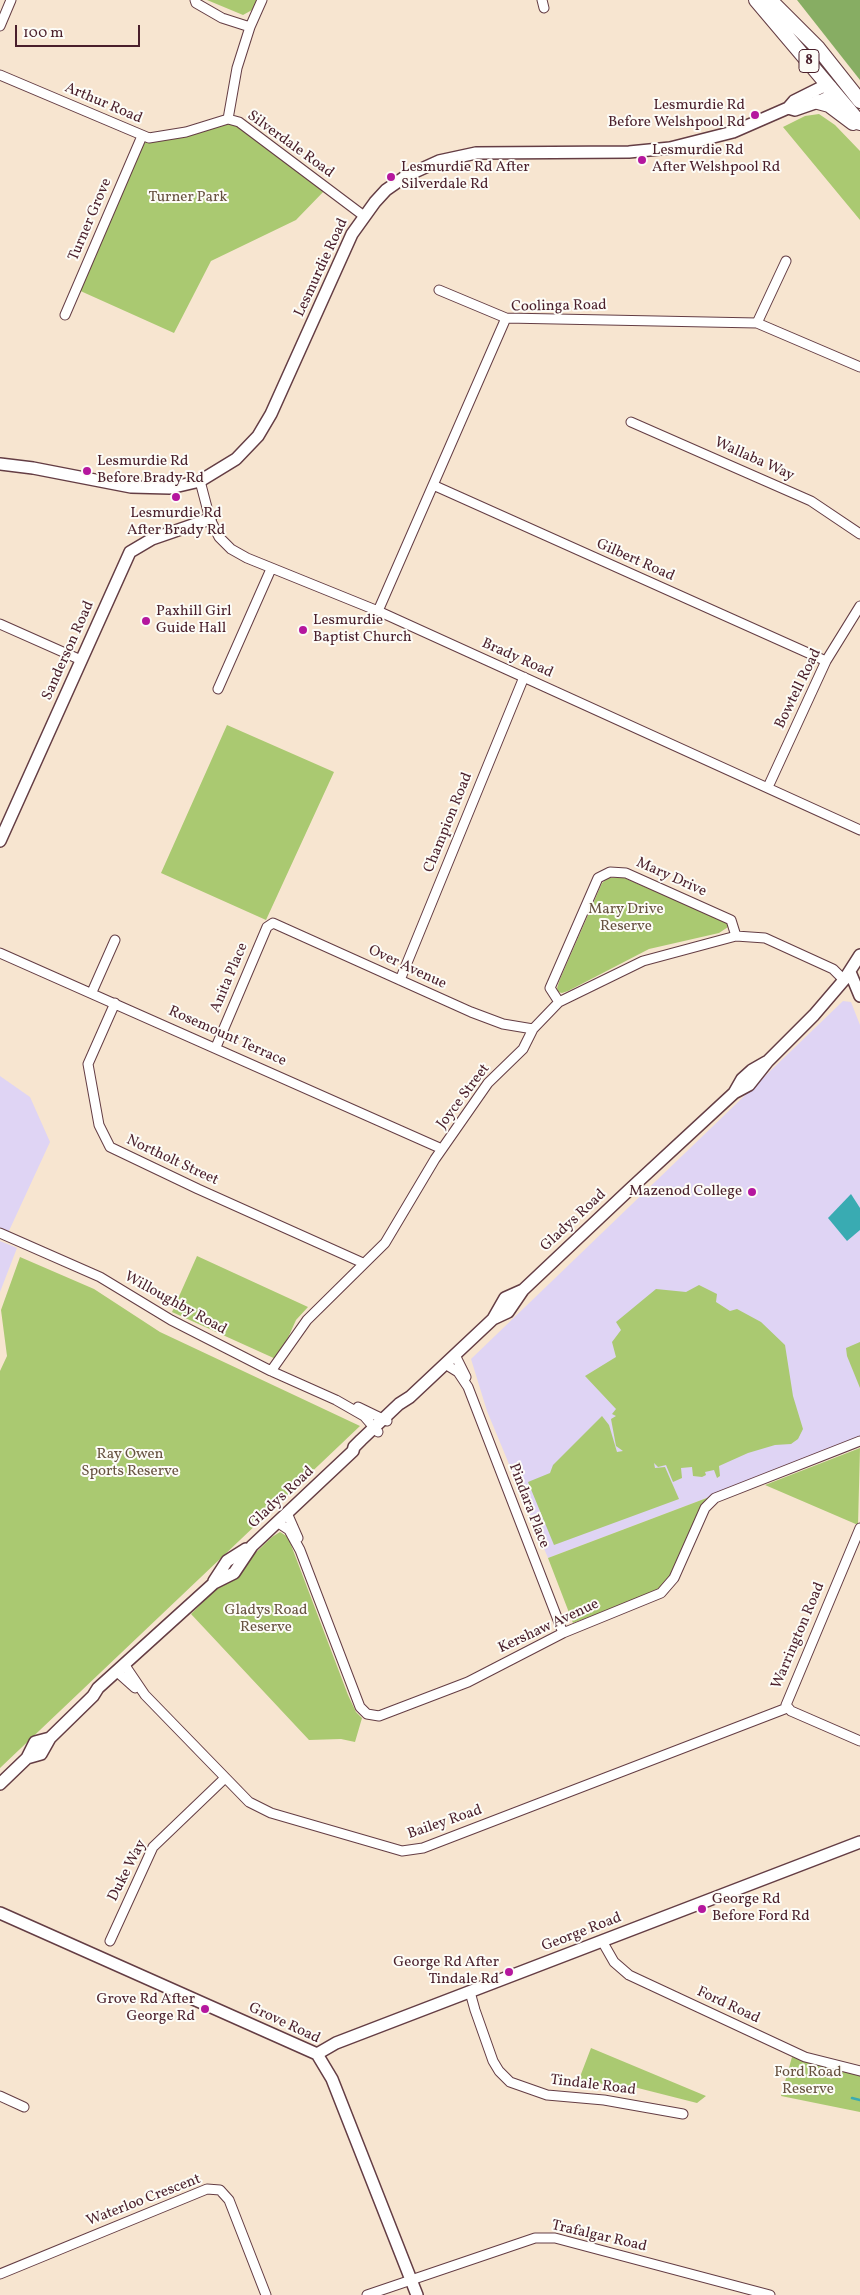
<!DOCTYPE html>
<style>
body{margin:0}
#map{position:relative;width:860px;height:2295px;overflow:hidden;background:#f7e5d0;font-family:Vollkorn,serif}
canvas{display:block}
.scale{position:absolute;left:15px;top:25px;width:125px;height:22px;box-sizing:border-box;border:2px solid #4a1f2b;border-top:0;padding-left:6px;font-size:15px;line-height:18px;white-space:nowrap;color:#4a1f2b;-webkit-text-stroke:4px #fdfcf7;paint-order:stroke}
</style>
<div id="map">
<canvas width="860" height="2295"></canvas>
<div class="scale">100 m</div>
</div>
<script>
const context = document.querySelector('canvas').getContext('2d');
context.lineJoin = 'round';
function fill(path, color) { context.fillStyle = color; context.fill(path, 'evenodd'); }
const toPath = rows => new Path2D(rows.map(r => 'M' + r).join(''));
function strokePath(path, color, width, dash) { context.strokeStyle = color; context.lineWidth = width; context.lineCap = dash ? 'butt' : 'round'; context.setLineDash(dash || []); context.stroke(path); }
function label(font, color, halo, rows, align = 'center') {
  context.font = font + ' Vollkorn,serif'; context.lineWidth = 4; context.setLineDash([]); context.textBaseline = 'middle'; context.strokeStyle = halo; context.fillStyle = color; for (const [text, x, y, turn = 0] of rows) {
    context.save(); context.translate(x, y); context.rotate((+turn || 0) * Math.PI / 180); context.textAlign = isNaN(turn) ? turn : align; if (halo) context.strokeText(text, 0, 0); context.fillText(text, 0, 0); context.restore();
  }
}
const built = toPath([
 [843,1001,851,1002,860,1025,860,1437,712,1496,548,1558,487,1411,471,1359],
 [0,1076,30,1097,50,1142,8,1233,0,1229],
 [0,1241,17,1248,0,1292]
]);
const green = toPath([
 [207,0,257,0,252,10,243,15],
 [819,114,835,125,860,151,860,220,783,127,805,116],
 [228,119,326,189,296,220,211,261,174,333,76,289,142,136,186,132],
 [227,725,334,772,266,920,161,873],
 [622,877,726,922,728,927,719,933,649,949,568,991,562,993,558,992,557,988,560,979,602,883,608,878],
 [197,1256,308,1307,296,1320,278,1360,172,1312],
 [20,1257,94,1289,160,1332,360,1426,0,1768,0,1371,7,1356,1,1310],
 [699,1285,717,1294,716,1302,730,1311,737,1309,761,1322,785,1345,793,1396,803,1429,798,1439,791,1444,775,1445,748,1453,719,1466,720,1476,717,1478,714,1470,705,1472,706,1475,702,1477,693,1476,692,1467,681,1468,682,1478,673,1482,666,1465,658,1467,654,1463,655,1468,665,1467,679,1499,554,1545,528,1482,550,1473,553,1465,602,1416,609,1425,617,1452,623,1451,616,1446,611,1419,616,1416,612,1414,616,1409,585,1376,616,1357,612,1342,621,1330,616,1322,656,1289,686,1292],
 [860,1342,860,1388,847,1356,846,1348],
 [860,1448,858,1525,765,1485],
 [712,1496,668,1587,573,1623,548,1558],
 [280,1532,288,1537,348,1695,356,1712,362,1718,355,1742,341,1739,309,1740,191,1614,216,1589,238,1576,244,1564,272,1537],
 [591,2048,706,2096,697,2103,630,2086,578,2082],
 [792,2057,860,2076,860,2112,781,2096]
]);
const forest = toPath([
 [797,0,860,0,860,80]
]);
const water = toPath([
 [851,1194,860,1208,860,1230,847,1241,828,1218]
]);
const stream = toPath([
 [852,2098,860,2100]
]);
const street = toPath([
 [195,0,196,3,222,18,250,27],
 [262,0,250,27,237,68,228,119,239,122,364,216],
 [542,0,544,8],
 [0,26,11,0],
 [0,75,149,138,186,132,228,119],
 [439,290,506,318],
 [65,315,142,136],
 [757,323,786,261],
 [631,422,811,501,860,534],
 [200,481,210,519,219,537,231,549,247,558,378,611,860,830],
 [433,485,826,661],
 [378,611,506,318,757,323,860,367],
 [0,624,81,660],
 [218,689,271,569],
 [768,787,826,661,860,606],
 [0,953,442,1149],
 [400,980,524,677],
 [92,992,115,940],
 [559,1002,550,988,598,878,610,872,626,873,731,920,736,936],
 [115,1003,88,1064,99,1125,110,1147,198,1189,363,1263],
 [216,1047,267,927,273,923,471,1012,503,1024,533,1029],
 [0,1233,100,1277,171,1320,271,1371,336,1400,364,1416,378,1432],
 [455,1355,466,1377],
 [445,1364,458,1372,468,1387,563,1633],
 [271,1371,307,1320,385,1243,435,1159,488,1083,523,1049,533,1029,559,1002,643,961,736,936,765,938,833,969,844,980],
 [358,1407,387,1421],
 [287,1513,298,1538],
 [277,1522,289,1530,300,1550,360,1707,367,1714,379,1716,468,1682,563,1633,661,1593,674,1578,705,1508,715,1498,860,1441],
 [860,1528,786,1705,791,1711,860,1741],
 [124,1664,145,1695,249,1802,271,1813,402,1851,423,1848,787,1708],
 [116,1671,135,1688],
 [110,1941,153,1847,225,1778],
 [602,1941,614,1962,629,1975,805,2057,860,2071],
 [470,1992,475,2010,493,2061,499,2071,510,2082,547,2095,604,2100,683,2114],
 [0,2096,24,2107],
 [0,2274,207,2189,220,2190,229,2200,266,2295],
 [367,2295,535,2238,555,2238,770,2295]
]);
const secondary = toPath([
 [0,464,33,468,131,487,170,488,200,481,236,459,258,436,271,414,352,234,375,202,386,190,406,176,439,161,476,153,629,152,670,148,733,132,788,108,794,101,822,87,831,87,828,97,818,102,795,110,788,108],
 [0,841,130,552,152,539,210,519],
 [850,972,860,996],
 [734,1093,742,1079,752,1070,766,1062],
 [493,1319,505,1298,523,1290],
 [214,1581,227,1561,246,1549],
 [27,1758,41,1754,50,1738,93,1696,98,1688,214,1583,234,1573,252,1546,353,1451,354,1447,361,1440,399,1404,410,1397,493,1319,508,1312,523,1290,629,1190,734,1093,749,1085,768,1061,814,1015,844,980,860,955],
 [0,1784,27,1758,35,1742,50,1738],
 [0,1913,317,2054,332,2079,417,2295],
 [317,2054,336,2043,860,1842]
]);
const primary = toPath([
 [756,0,860,123],
 [770,0,818,48,860,101],
 [818,102,829,105,853,123]
]);
const markers = [
 [755,115,5,"#b5179e"],
 [642,160,5,"#b5179e"],
 [391,177,5,"#b5179e"],
 [87,471,5,"#b5179e"],
 [176,497,5,"#b5179e"],
 [146,621,5,"#b5179e"],
 [303,630,5,"#b5179e"],
 [752,1192,5,"#b5179e"],
 [702,1909,5,"#b5179e"],
 [509,1972,5,"#b5179e"],
 [205,2009,5,"#b5179e"]
];
const shields = [
 [809,61,20]
];
const shieldNames = [
 ["8",809,61]
];
const streetNames = [
 ["Arthur Road",103,104,23],
 ["Silverdale Road",290,145,36],
 ["Turner Grove",91,220,-67],
 ["Lesmurdie Road",322,268,-65],
 ["Coolinga Road",559,307,-1],
 ["Wallaba Way",754,460,24],
 ["Gilbert Road",635,561,24],
 ["Sanderson Road",69,651,-66],
 ["Brady Road",517,659,24],
 ["Bowtell Road",799,689,-64],
 ["Champion Road",449,823,-68],
 ["Mary Drive",671,878,24],
 ["Over Avenue",407,968,25],
 ["Anita Place",230,978,-67],
 ["Rosemount Terrace",227,1037,24],
 ["Joyce Street",464,1097,-53],
 ["Northolt Street",172,1161,25],
 ["Gladys Road",574,1221,-43],
 ["Willoughby Road",175,1304,29],
 ["Gladys Road",282,1498,-43],
 ["Pindara Place",528,1506,69],
 ["Kershaw Avenue",549,1627,-25],
 ["Warrington Road",799,1636,-67],
 ["Bailey Road",445,1823,-19],
 ["Duke Way",128,1871,-63],
 ["George Road",582,1933,-21],
 ["Ford Road",728,2006,25],
 ["Grove Road",284,2024,25],
 ["Tindale Road",593,2086,7],
 ["Waterloo Crescent",144,2201,-21],
 ["Trafalgar Road",599,2237,13]
];
const poiNames = [
 ["Lesmurdie Rd",745,106,"right"],
 ["Before Welshpool Rd",745,123,"right"],
 ["Lesmurdie Rd",652,151],
 ["After Welshpool Rd",652,168],
 ["Lesmurdie Rd After",401,168],
 ["Silverdale Rd",401,185],
 ["Lesmurdie Rd",97,462],
 ["Before Brady Rd",97,479],
 ["Lesmurdie Rd",176,514,"center"],
 ["After Brady Rd",176,531,"center"],
 ["Paxhill Girl",156,612],
 ["Guide Hall",156,629],
 ["Lesmurdie",313,621],
 ["Baptist Church",313,638],
 ["Mazenod College",742,1192,"right"],
 ["George Rd",712,1900],
 ["Before Ford Rd",712,1917],
 ["George Rd After",499,1963,"right"],
 ["Tindale Rd",499,1980,"right"],
 ["Grove Rd After",195,2000,"right"],
 ["George Rd",195,2017,"right"]
];
const parkNames = [
 ["Turner Park",188,198],
 ["Mary Drive",626,910],
 ["Reserve",626,927],
 ["Ray Owen",130,1455],
 ["Sports Reserve",130,1472],
 ["Gladys Road",266,1611],
 ["Reserve",266,1628],
 ["Ford Road",808,2073],
 ["Reserve",808,2090]
];
fill(built, '#dfd4f4');
fill(green, '#aac971');
fill(forest, '#87ad63');
fill(water, '#39abb2');
strokePath(stream, '#39abb2', 2.5);
strokePath(street, '#643d44', 11);
strokePath(secondary, '#643d44', 14);
strokePath(primary, '#643d44', 16);
strokePath(street, '#fff', 9);
strokePath(secondary, '#fff', 11);
strokePath(primary, '#fff', 14);
for (const [x, y, r, color] of markers) { const dot = new Path2D(); dot.arc(x, y, r, 0, 2 * Math.PI); context.fillStyle = color; context.fill(dot); strokePath(dot, '#fdfcf7', 2); }
for (const [x, y, w] of shields) { const box = new Path2D(); box.roundRect(x - w / 2, y - 11.5, w, 23, 4); context.fillStyle = '#fdfcf7'; context.fill(box); strokePath(box, '#4a1f2b', 1); }
label('bold 14px', '#4a1f2b', null, shieldNames);
label('15px', '#4a1f2b', '#fdfcf7', streetNames);
label('15px', '#4a1f2b', '#fdfcf7', poiNames, 'left');
label('15px', '#675240', '#fdfcf7', parkNames);
</script>
